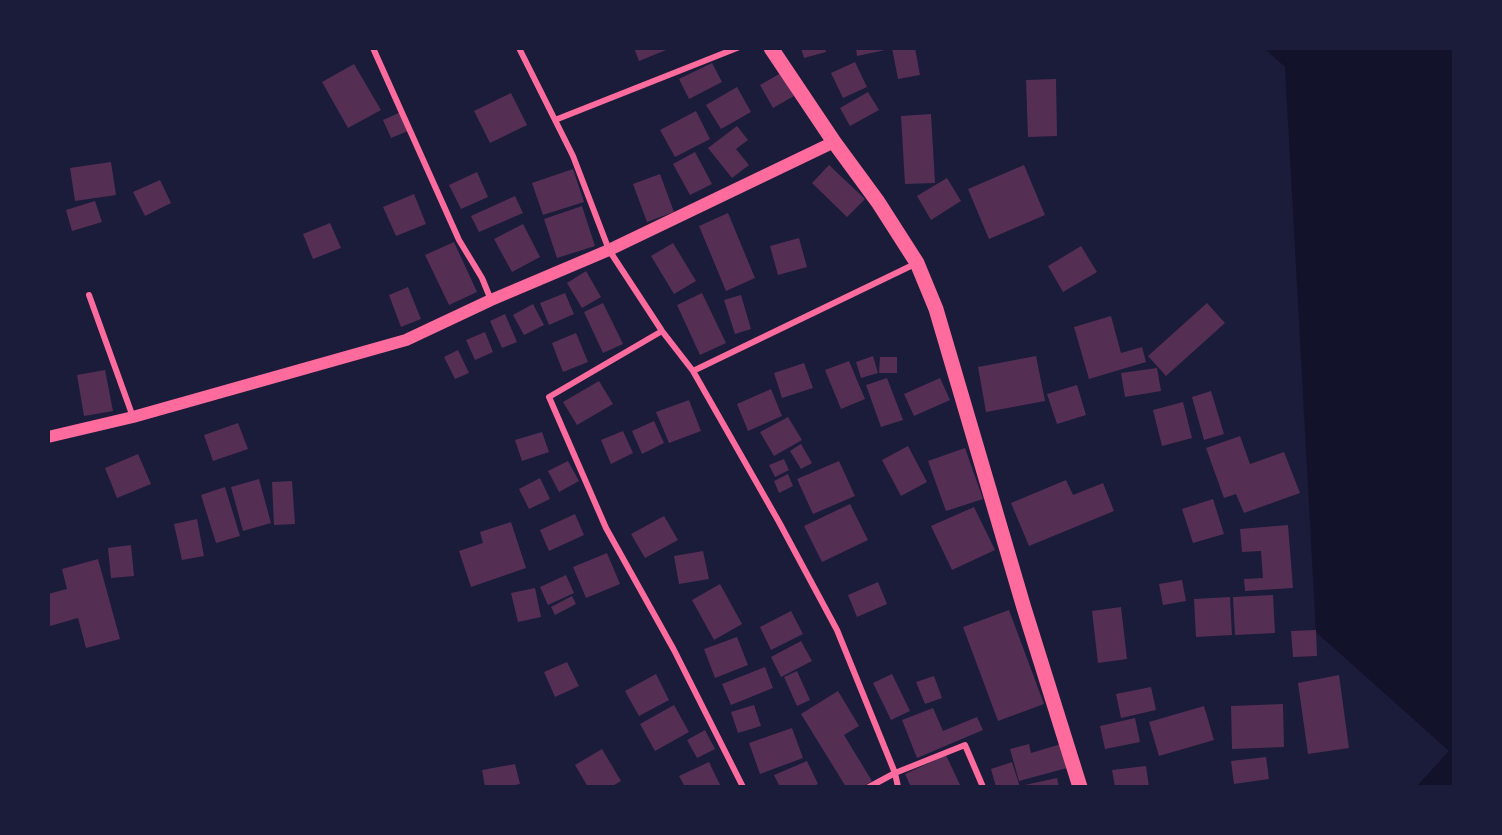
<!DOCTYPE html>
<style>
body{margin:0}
#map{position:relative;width:1502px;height:835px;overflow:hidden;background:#1b1b3a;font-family:Literata,serif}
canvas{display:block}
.frame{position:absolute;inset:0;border:50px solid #1b1b3a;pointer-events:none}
</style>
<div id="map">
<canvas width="1502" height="835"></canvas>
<div class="frame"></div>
</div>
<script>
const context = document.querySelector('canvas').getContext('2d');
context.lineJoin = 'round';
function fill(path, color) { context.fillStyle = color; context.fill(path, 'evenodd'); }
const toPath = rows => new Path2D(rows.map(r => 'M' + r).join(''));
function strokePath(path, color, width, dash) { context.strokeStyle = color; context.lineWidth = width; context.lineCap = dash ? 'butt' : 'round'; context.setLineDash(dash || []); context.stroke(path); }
const water = toPath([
 [1264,48,1454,48,1454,787,1416,787,1449,751,1316,632,1285,67]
]);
const building = toPath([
 [634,48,671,48,639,61],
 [801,48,825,48,826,52,804,58],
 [856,48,890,48,890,49,857,56],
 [892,48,915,48,920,75,898,79],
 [855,62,867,87,843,98,831,73],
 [712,63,722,82,689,99,679,79],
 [354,64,381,110,348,128,322,82],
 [781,73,794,96,773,108,760,85],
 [1056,79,1057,136,1028,137,1026,80],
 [737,87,751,112,721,129,706,105],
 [868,92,879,110,850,126,840,108],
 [511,93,527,125,490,143,474,111],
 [696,111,710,139,675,157,660,130],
 [401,112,408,131,391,138,383,120],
 [931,114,935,183,905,184,901,116],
 [737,126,748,140,736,149,749,165,732,178,708,148],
 [695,152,712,184,690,195,673,164],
 [111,162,116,195,75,201,70,168],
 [829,165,865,199,847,217,812,183],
 [1024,165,1045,215,989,239,968,189],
 [573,169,584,202,543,215,532,183],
 [477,172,488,197,461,209,449,185],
 [660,174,674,212,647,222,633,184],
 [947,178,961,201,931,220,917,196],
 [160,180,171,203,145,216,133,192],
 [414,194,426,224,396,236,383,207],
 [515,196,523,213,479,232,471,216],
 [95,201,102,222,72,231,66,210],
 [582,206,595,246,557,258,544,219],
 [728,213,755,278,726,291,699,226],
 [330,223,341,248,313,259,303,234],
 [523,224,540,257,512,272,494,239],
 [799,238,807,267,778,275,770,246],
 [454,242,477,292,449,305,425,255],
 [673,243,696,281,674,294,651,256],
 [1081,246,1097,272,1063,292,1048,266],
 [586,271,601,297,582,308,567,283],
 [408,287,421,319,401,327,389,295],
 [565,293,574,314,549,325,540,303],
 [702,293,726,343,700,355,677,305],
 [741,295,751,329,735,334,724,300],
 [603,303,623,344,603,353,584,312],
 [1207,303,1225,323,1166,376,1148,356],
 [533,304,544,325,524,335,513,315],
 [505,314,517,342,502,348,490,321],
 [1111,316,1121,353,1142,347,1146,362,1089,379,1074,327],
 [485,332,493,352,475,360,466,340],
 [576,333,588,362,563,372,552,343],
 [458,350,469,373,455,379,444,357],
 [873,356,878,373,861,378,856,362],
 [1036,356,1045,401,986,412,978,367],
 [880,357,897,357,897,373,879,373],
 [849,361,865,399,841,409,825,370],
 [804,363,813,388,782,398,774,373],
 [1157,368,1161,391,1125,397,1121,373],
 [105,370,113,411,84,416,77,375],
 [887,378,903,420,881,427,866,385],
 [940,378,950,400,914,416,904,394],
 [599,381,613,404,577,425,563,402],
 [1077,385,1086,415,1057,424,1047,394],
 [771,389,782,416,748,431,737,404],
 [1211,391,1224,434,1204,440,1192,397],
 [689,400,701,431,669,443,656,412],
 [1183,402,1192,438,1162,446,1153,410],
 [788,417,802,440,774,456,760,432],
 [654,421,664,443,642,454,632,431],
 [238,423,248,449,213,461,204,435],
 [623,431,633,453,611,464,601,440],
 [542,432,549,452,522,461,515,440],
 [1240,436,1250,464,1284,452,1300,493,1244,513,1236,494,1224,498,1206,448],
 [801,444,812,463,801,469,790,451],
 [908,446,927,482,901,496,882,460],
 [965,448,983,499,946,511,928,461],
 [138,454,151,484,117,498,105,468],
 [784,459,789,470,775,477,769,465],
 [568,461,579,481,559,492,548,471],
 [839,461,855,496,813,514,797,479],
 [788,474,793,486,779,493,774,481],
 [540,478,550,499,529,509,519,489],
 [259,479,271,523,243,531,231,487],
 [1066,480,1073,495,1103,483,1114,511,1029,546,1011,503],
 [292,481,295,524,274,525,272,482],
 [225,487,240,536,216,543,201,495],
 [1213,499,1224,534,1193,543,1182,509],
 [850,504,868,540,822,562,804,526],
 [974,507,995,550,952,570,931,526],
 [575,514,584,535,549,551,540,530],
 [664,516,678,540,645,558,631,534],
 [197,519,204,556,182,560,174,524],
 [511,522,526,568,471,587,459,551,483,543,480,532],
 [1288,525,1293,588,1245,591,1244,579,1263,578,1261,551,1242,552,1240,529],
 [131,545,134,576,111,578,108,548],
 [703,551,709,579,679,584,674,556],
 [607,553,620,584,586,598,573,567],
 [98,559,120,639,86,648,78,618,50,626,48,594,67,589,62,569],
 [566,575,574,593,548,605,540,587],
 [1182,580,1186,601,1163,605,1159,584],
 [878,582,887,604,857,617,848,595],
 [720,584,742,624,714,640,692,600],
 [535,588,541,617,518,622,511,593],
 [1273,595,1275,633,1235,635,1233,597],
 [572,596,576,604,555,615,551,607],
 [1230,597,1232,635,1196,637,1194,599],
 [1121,607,1127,659,1098,663,1092,611],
 [1009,610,1044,704,998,721,963,627],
 [791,611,803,634,771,650,760,627],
 [1316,630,1317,656,1293,657,1291,631],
 [737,637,748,665,715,678,704,649],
 [801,641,812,661,781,677,771,657],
 [567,662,579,686,555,697,544,672],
 [765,667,773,688,731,705,722,684],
 [797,671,810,700,797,706,784,677],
 [656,674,669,700,639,716,625,691],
 [892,674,910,711,891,720,873,683],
 [1339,675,1349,748,1308,754,1298,683],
 [934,676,942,698,925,704,916,682],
 [1151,687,1156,710,1121,718,1116,694],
 [838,691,859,726,844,735,872,781,862,787,846,787,801,714],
 [1283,704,1284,747,1232,749,1231,706],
 [674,705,689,732,655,751,640,724],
 [754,705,761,726,738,733,731,712],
 [1204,706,1214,740,1159,756,1149,722],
 [933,708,943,731,977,717,983,730,917,758,902,720],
 [1135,718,1140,742,1105,749,1100,726],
 [792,728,803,758,760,774,749,743],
 [705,730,715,749,697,758,687,740],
 [1029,744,1031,753,1061,744,1067,768,1019,781,1010,749],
 [602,749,621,781,611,787,588,787,575,765],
 [946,755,961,787,911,787,905,774],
 [1266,757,1269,779,1234,784,1231,761],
 [807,761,818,784,811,787,780,787,774,775],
 [709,762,721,787,685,787,679,776],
 [1012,762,1020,787,996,787,991,769],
 [515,764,520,784,505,787,485,787,482,770],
 [1146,766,1149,787,1115,787,1112,770],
 [1057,778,1059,787,1026,787,1025,785]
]);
const minor = toPath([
 [373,48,459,240,482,278,491,300],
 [519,48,573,156,609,250,662,331,693,371,779,522,837,630,895,773,898,787],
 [555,120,737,48],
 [89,295,133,417],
 [662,331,549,397,606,528,674,650,743,787],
 [693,371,917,263],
 [869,787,895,773,965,745,983,787]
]);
const secondary = toPath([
 [48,437,133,417,406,340,491,300,609,250,834,142]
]);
const primary = toPath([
 [771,48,834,142,878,202,917,263,936,309,1024,608,1080,787]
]);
fill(water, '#12122b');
fill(building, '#542f53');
strokePath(minor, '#ff6b9d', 6);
strokePath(secondary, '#ff6b9d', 12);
strokePath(primary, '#ff6b9d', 15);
</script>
